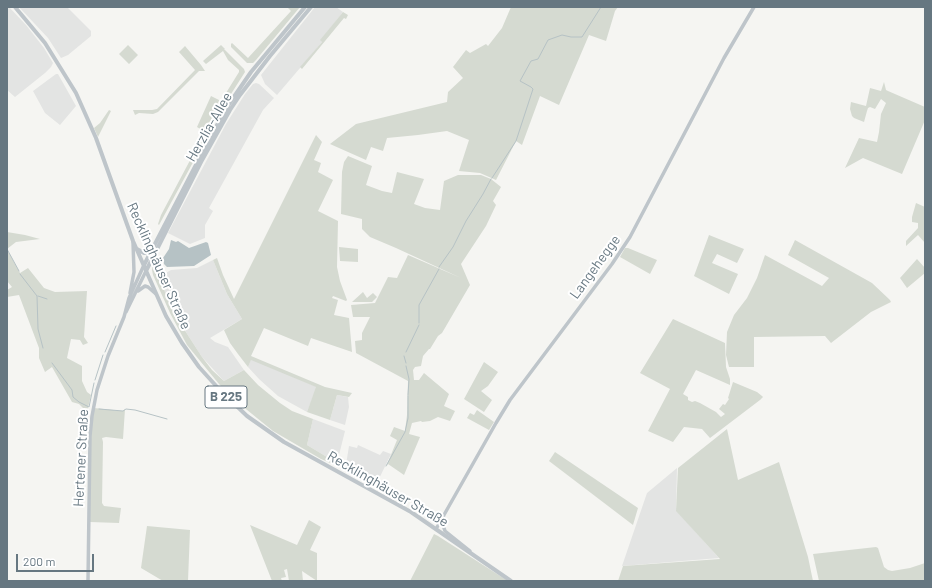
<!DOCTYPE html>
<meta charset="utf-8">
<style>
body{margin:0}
#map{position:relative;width:932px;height:588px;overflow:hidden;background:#f5f5f2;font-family:Barlow,sans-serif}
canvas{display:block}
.frame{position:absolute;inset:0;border:8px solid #667781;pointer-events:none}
.scale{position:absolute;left:16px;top:554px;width:78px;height:18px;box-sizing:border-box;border:2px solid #667781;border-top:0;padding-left:5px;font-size:12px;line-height:14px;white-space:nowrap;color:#667781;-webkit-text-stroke:3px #fff;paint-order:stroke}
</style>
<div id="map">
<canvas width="932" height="588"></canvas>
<div class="frame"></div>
<div class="scale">200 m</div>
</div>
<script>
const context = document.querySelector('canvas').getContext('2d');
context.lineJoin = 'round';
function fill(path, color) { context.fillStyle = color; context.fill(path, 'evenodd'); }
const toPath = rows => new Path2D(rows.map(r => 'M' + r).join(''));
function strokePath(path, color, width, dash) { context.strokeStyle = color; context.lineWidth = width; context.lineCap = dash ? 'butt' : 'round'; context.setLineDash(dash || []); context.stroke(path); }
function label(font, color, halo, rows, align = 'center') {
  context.font = font + ' Barlow,sans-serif'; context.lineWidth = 4; context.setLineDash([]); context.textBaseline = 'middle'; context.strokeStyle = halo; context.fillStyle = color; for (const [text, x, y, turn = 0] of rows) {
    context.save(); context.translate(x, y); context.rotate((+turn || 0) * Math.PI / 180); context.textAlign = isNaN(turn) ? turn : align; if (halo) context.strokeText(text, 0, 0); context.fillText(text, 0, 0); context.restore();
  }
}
const built = toPath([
 [7,7,9,7,26,25,44,48,53,63,51,67,45,73,15,97,7,90],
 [19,7,67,7,91,31,91,36,68,55,61,58,48,38],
 [315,7,336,7,343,12,321,40,322,42,306,61,277,95,265,84,261,75],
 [56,74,58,74,76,106,60,125,45,113,33,91],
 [256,83,259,84,274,98,263,110,209,208,213,211,205,225,205,238,190,244,168,233,226,124,245,94,253,84],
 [213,260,227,294,242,319,210,338,215,342,228,347,244,370,224,381,202,357,173,312,159,277,171,270,197,268],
 [251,359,317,387,307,412,278,396,259,379,248,367],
 [337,395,348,397,349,407,345,425,330,420],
 [313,419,345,431,337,463,307,445],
 [358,445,380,455,383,451,391,454,375,487,345,471,349,446,357,448],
 [677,468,676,510,719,558,622,566,647,493]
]);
const green = toPath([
 [287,7,300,7,256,60,253,63,247,63,231,47,231,44,232,43,248,58,291,11],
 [511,7,618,7,615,11,606,41,589,35,559,105,540,96,522,145,516,141,496,180,480,173,459,171,469,140,447,131,418,135,387,138,383,151,371,147,366,160,330,144,356,124,447,102,448,92,463,78,453,67,466,50,470,53,486,44,488,46,502,28],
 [343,12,348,15,346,19,344,18,302,69,300,67,322,42,320,40],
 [128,45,138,55,129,64,119,54],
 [221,45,225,49,224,50,225,50,244,69,245,72,224,105,159,225,158,224,161,215,205,132,197,127,211,96,221,101,239,72,239,70,228,60,223,51,206,64,203,61],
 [185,46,201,65,205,71,199,71,158,112,153,114,139,113,135,115,133,110,152,110,157,109,195,70,179,52],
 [884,82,886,90,888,91,925,107,925,120,902,174,863,158,845,168,859,138,877,142,879,132,881,114,886,103,881,99,875,109,870,107,868,108,867,111,864,122,854,118,852,116,850,109,851,102,866,106,870,88,881,91],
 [109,110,111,111,98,137,94,128,100,123],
 [316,135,322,142,314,160,321,163,318,172,333,180,318,211,338,221,337,267,340,281,347,300,346,301,333,296,332,298,338,300,334,315,349,318,352,352,311,338,308,346,264,328,251,356,325,387,352,393,349,397,337,395,330,420,307,412,316,387,251,360,248,367,238,354,230,343,224,330,242,319,227,294,213,260,217,258,223,275,234,299],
 [348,156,372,166,366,185,382,191,392,193,397,172,424,179,414,204,425,208,440,210,444,181,458,175,481,175,491,179,501,187,493,201,496,205,486,226,461,264,470,285,442,333,438,336,430,349,429,349,423,356,421,366,415,367,413,370,414,380,419,380,424,373,449,394,444,406,455,411,450,421,438,417,430,421,422,422,421,421,412,423,409,434,420,437,404,475,388,464,386,467,397,440,390,436,394,427,405,431,407,415,408,381,356,353,355,341,362,340,362,333,370,317,353,317,351,305,375,303,388,277,397,278,408,255,461,278,396,248,370,237,362,229,362,219,341,214,342,172,344,162],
 [916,203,925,207,925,243,918,235,906,246,906,241,918,228,918,223,912,222,912,217],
 [7,232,25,235,40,239,16,242,7,249],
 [709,235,744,249,737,263,717,254,712,263,738,274,729,294,694,276],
 [795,240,872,283,890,300,891,302,871,312,831,343,825,336,754,337,754,367,729,367,726,355,727,332,734,315,747,298,757,278,765,255,822,286,829,278,788,255],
 [339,247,358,249,358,262,340,261],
 [625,248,628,248,657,260,650,274,620,257],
 [7,249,20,273,28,268,44,288,55,292,87,291,84,337,88,343,83,345,80,340,71,339,67,358,82,366,82,381,87,392,91,395,87,412,79,404,72,402,52,367,45,372,39,358,39,348,19,295,7,297,7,290,12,287,7,281,7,268,8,267,7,265],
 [917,259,925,268,925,273,907,288,900,278],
 [153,265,156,271,163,275,159,277,173,312,202,357,212,370,224,381,244,370,258,385,280,403,292,411,313,419,307,445,337,463,337,465,335,465,321,459,273,431,236,401,219,384,187,345,170,313,153,275,152,270],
 [363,292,367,298,373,293,377,297,372,302,352,302],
 [673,319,725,343,726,367,730,379,730,385,696,370,683,394,688,397,688,400,692,402,695,401,700,403,716,412,721,417,725,414,719,409,723,404,725,405,729,399,728,398,733,382,757,392,762,396,763,397,760,400,710,438,702,429,684,427,673,442,648,431,670,389,640,373],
 [484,362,498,372,488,386,481,391,492,400,484,412,464,399],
 [94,408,123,411,125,409,123,439,106,437,102,438,103,442,102,503,104,506,121,508,119,523,90,522,90,436],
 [477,410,494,422,489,430,467,418,470,413,474,415],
 [727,429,738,480,779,462,808,557,813,581,618,581,623,566,720,559,676,511,678,468],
 [555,452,638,508,633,525,549,461],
 [309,520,321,527,310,550,317,553,317,581,302,571,303,581,289,581,287,569,284,570,286,577,281,578,282,581,272,581,250,525,297,545],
 [147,526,190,530,188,581,163,581,141,568],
 [434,534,438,536,508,581,410,581],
 [876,547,878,548,884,567,888,570,892,571,910,568,925,563,925,581,819,581,813,554]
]);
const water = toPath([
 [171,240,176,242,178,241,189,248,206,242,208,243,211,255,194,266,167,267,164,264,163,258,169,249]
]);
const stream = toPath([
 [492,178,516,141,533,89,531,87,520,81,531,61,538,59,548,40,562,35,571,37,582,37,601,7],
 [7,249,19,271],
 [439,267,453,247,466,221,483,194,491,179],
 [20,274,37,296,38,329,43,348],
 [38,296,47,299],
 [419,323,419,305,439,269],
 [105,352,116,326],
 [406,352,419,325],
 [404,356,406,363],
 [52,363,72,390,73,397,79,402,89,407,94,383],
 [406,366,409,379,408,395],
 [95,380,103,355],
 [99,409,123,411,126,409,135,410,167,419],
 [386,466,405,432,408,418,408,396]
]);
const secondary = toPath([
 [138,291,145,286,148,287,156,294],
 [130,293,134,272,133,242],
 [126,312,146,271],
 [444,518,444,528,445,531,470,551],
 [436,529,496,423,510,400,612,264,630,237,724,58,754,7],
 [88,581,90,436,92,416,97,390,108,356,124,317,129,298,144,265]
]);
const primary = toPath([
 [15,7,45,43,76,93,96,138,133,241,166,316,182,343,199,367,218,388,247,416,284,442,411,512,511,581],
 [137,249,144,253,148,252,151,249],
 [144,265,212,134,229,104,251,72,305,7],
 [146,271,201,162,230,110,240,95,270,56,311,7]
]);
const shields = [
 [226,397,42]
];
const shieldNames = [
 ["B 225",226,397]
];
const streetNames = [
 ["Herzlia-Allee",209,127,-60],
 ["Recklinghäuser Straße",159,266,66],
 ["Langehegge",595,267,-54],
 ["Hertener Straße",81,458,-87],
 ["Recklinghäuser Straße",388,489,30]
];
fill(built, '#e3e4e3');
fill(green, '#d5dad1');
fill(water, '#b6c2c5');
strokePath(stream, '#b6c2c5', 1);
strokePath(secondary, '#bec5ca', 3.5);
strokePath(primary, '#bec5ca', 4);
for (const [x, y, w] of shields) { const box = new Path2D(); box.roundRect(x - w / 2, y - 11, w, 22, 3); context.fillStyle = '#fff'; context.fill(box); strokePath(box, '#667781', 1); }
label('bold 13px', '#667781', null, shieldNames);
label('14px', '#667781', '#fff', streetNames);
</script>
